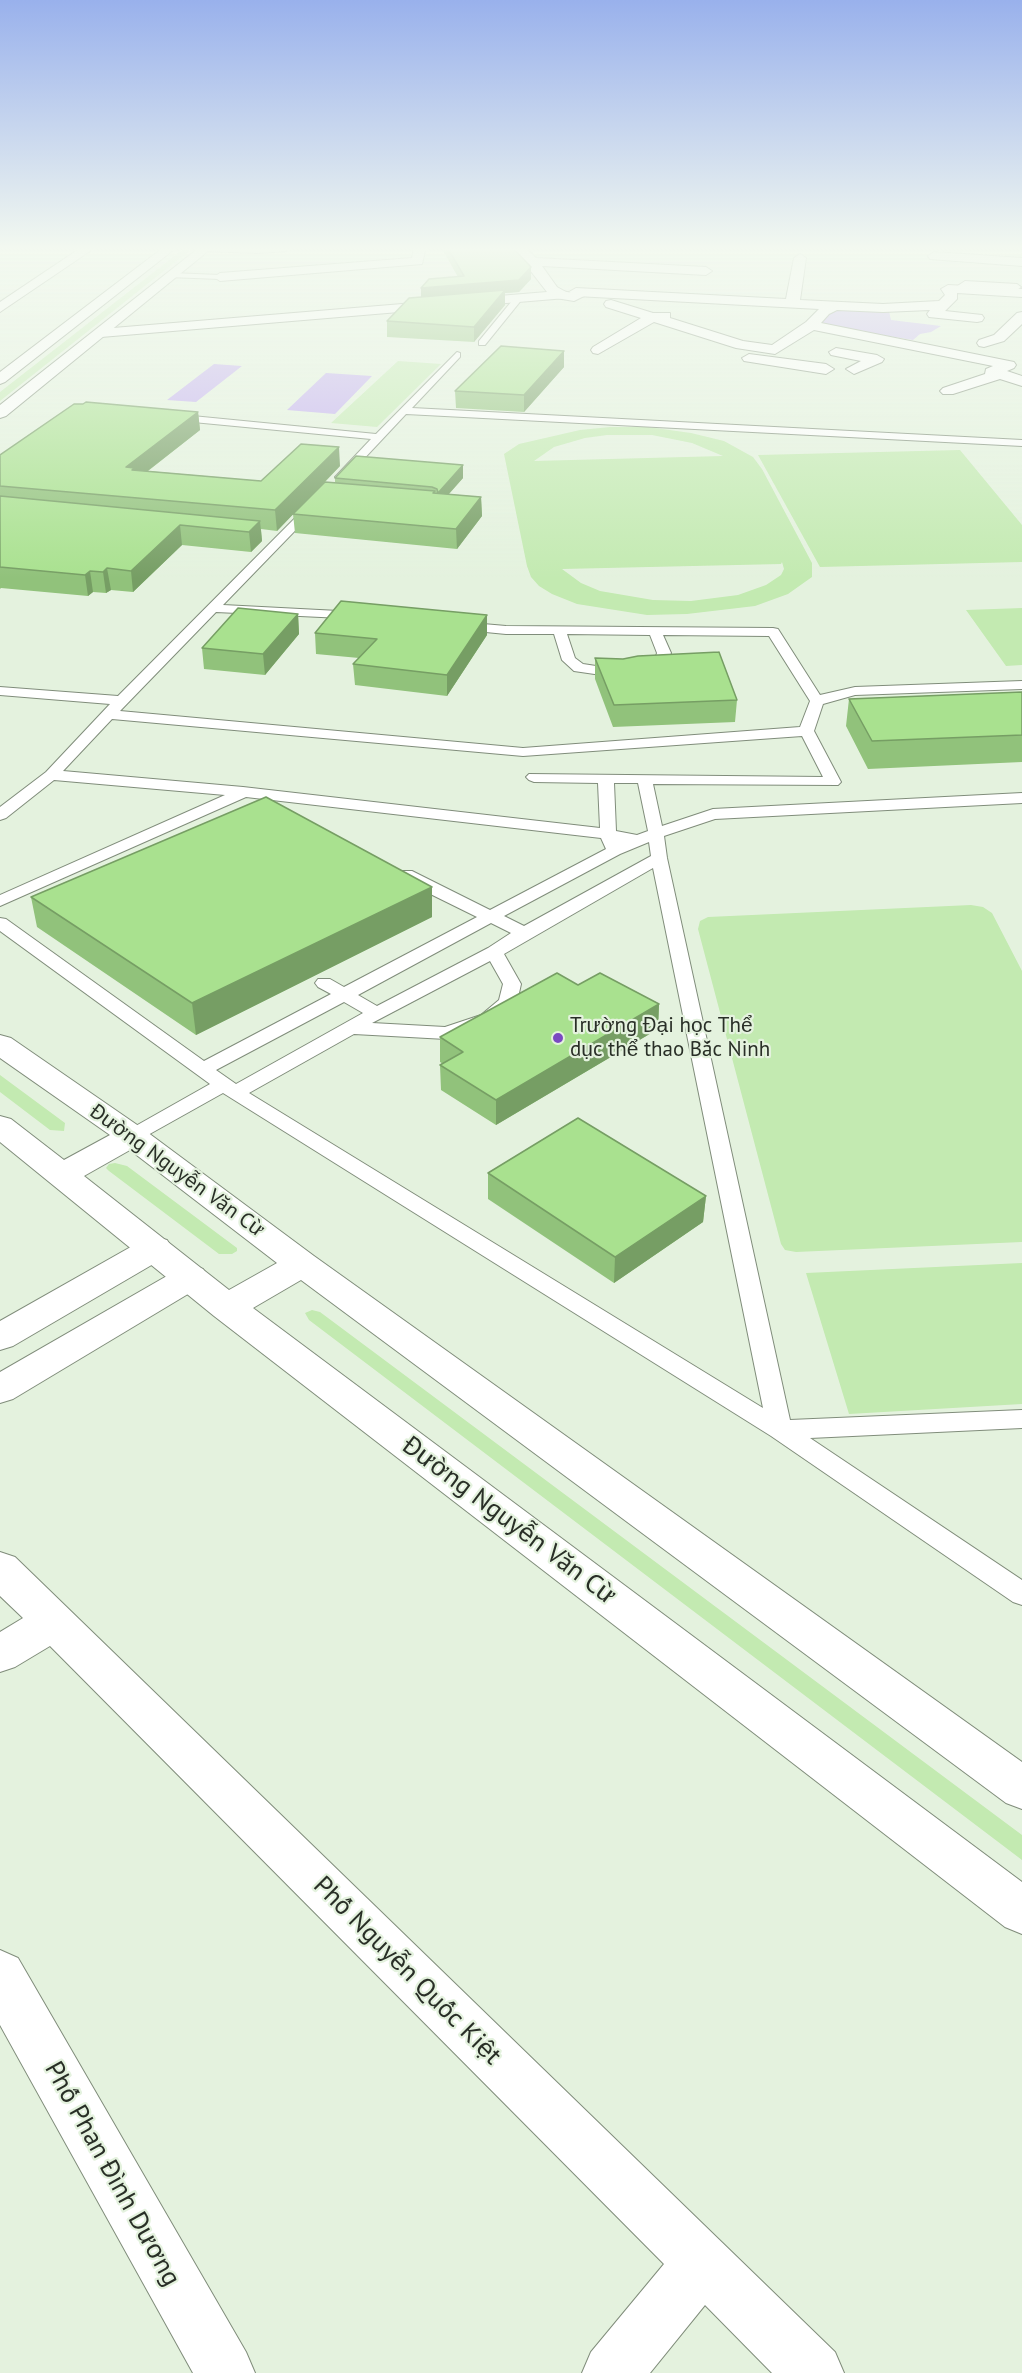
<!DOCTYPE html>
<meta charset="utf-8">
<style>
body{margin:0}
canvas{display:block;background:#e4f2de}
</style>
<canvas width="1022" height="2373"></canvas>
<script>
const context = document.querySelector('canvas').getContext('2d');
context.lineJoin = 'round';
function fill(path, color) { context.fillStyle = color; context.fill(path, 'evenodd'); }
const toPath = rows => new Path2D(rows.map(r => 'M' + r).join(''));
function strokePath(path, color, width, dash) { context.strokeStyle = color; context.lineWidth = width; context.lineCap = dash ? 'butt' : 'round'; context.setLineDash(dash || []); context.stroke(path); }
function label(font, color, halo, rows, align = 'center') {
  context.font = font + ' "PT Sans",sans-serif'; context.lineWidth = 4.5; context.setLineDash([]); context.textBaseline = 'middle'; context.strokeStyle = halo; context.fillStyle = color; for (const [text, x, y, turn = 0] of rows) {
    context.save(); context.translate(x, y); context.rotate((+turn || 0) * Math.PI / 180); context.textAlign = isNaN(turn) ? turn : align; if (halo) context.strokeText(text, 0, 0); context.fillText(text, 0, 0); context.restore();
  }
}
const green = toPath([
 [186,247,194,247,0,401,0,392],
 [398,361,441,364,377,427,331,423],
 [610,427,648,427,691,433,724,441,753,457,762,469,812,563,812,577,788,594,755,606,687,614,647,615,577,604,552,594,539,586,531,577,527,566,504,454,519,444,580,430],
 [652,435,692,443,723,456,534,461,554,447,585,438,607,435],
 [782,562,784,569,781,575,766,585,738,595,691,601,653,600,600,591,581,583,562,569,781,564],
 [960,450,1022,525,1022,562,820,567,758,455],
 [1022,608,1022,665,1006,666,966,610],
 [971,905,983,907,992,913,1022,971,1022,1242,796,1252,785,1250,781,1244,698,929,700,921,708,917],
 [0,1075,65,1123,64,1131,50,1130,0,1092],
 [115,1163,127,1166,237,1248,237,1251,232,1254,219,1254,109,1171,106,1168,109,1164],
 [1022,1263,1022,1404,849,1414,806,1273],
 [312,1310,320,1312,1022,1835,1022,1860,309,1320,305,1313]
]);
const water = toPath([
 [844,310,889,311,891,320,941,326,931,332,920,334,913,340,821,325,819,322,831,312],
 [214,364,242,366,196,402,167,400],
 [326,373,372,376,335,414,287,410]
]);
const lane = toPath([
 [171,273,220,275,224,277,220,279,168,277,168,273,171,273],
 [965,281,1017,284,1021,287,1017,290,967,287,962,291,956,291,956,287,965,281],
 [516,296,523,298,485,345,479,345,479,341,516,296],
 [457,352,460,353,460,357,412,408,1022,440,1022,446,406,414,345,479,341,480,335,477,337,475,371,439,172,420,167,417,172,414,376,434,457,352],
 [313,503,319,506,317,508,223,605,358,612,365,616,363,619,216,612,120,711,523,748,800,727,810,701,769,636,663,635,671,653,666,664,648,672,622,678,574,671,562,660,554,634,506,634,455,629,453,626,460,622,506,626,773,628,778,629,820,695,855,687,1022,681,1022,689,855,695,823,704,814,731,841,782,838,785,653,784,662,826,713,809,1022,793,1022,803,715,819,664,836,667,858,790,1420,1022,1410,1022,1428,810,1438,1022,1580,1022,1605,1013,1602,771,1436,223,1093,139,1140,132,1142,125,1140,122,1136,125,1132,210,1084,0,931,0,918,6,919,204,1061,331,994,318,987,315,983,318,979,330,979,344,987,477,917,400,879,398,875,400,871,412,871,490,910,606,849,601,838,246,797,0,906,0,895,225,795,54,780,6,818,0,820,0,807,46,772,110,704,0,695,0,687,118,696,309,504,313,503],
 [567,634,650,635,657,653,655,659,622,670,583,664,575,658,567,634],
 [112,719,523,756,802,736,823,777,529,774,526,777,529,780,534,782,598,783,600,828,243,787,63,771,112,719],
 [614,783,638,783,648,831,637,835,616,831,614,783],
 [649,842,651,856,524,926,504,916,620,854,649,842],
 [653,868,763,1408,249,1093,354,1034,446,1039,495,1023,517,1002,521,984,504,954,653,868],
 [491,923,511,933,488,948,377,1006,358,995,491,923],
 [490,961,503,984,499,1000,481,1015,445,1027,372,1023,490,961],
 [344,1002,363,1013,236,1084,216,1070,344,1002]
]);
const street = toPath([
 [82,247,96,247,0,312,0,302,82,247],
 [201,247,292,247,286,251,258,253,207,251,201,247],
 [414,247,426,247,422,264,220,281,214,277,220,273,412,258,414,247],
 [512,247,525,247,536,258,706,267,712,271,706,275,542,266,557,287,566,292,568,295,566,298,101,337,94,333,101,329,547,292,512,247],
 [934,252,1022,258,1022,266,930,259,928,256,934,252],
 [800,254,806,258,800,300,883,304,939,301,945,295,941,289,948,285,1022,289,1022,297,957,293,957,299,945,311,982,315,984,318,982,321,977,322,929,317,927,314,930,310,883,312,837,310,829,314,821,323,1014,362,1016,365,1014,368,1007,371,1022,376,1022,386,1000,379,953,394,943,394,940,391,943,388,985,374,986,369,993,366,814,330,775,354,736,348,654,322,598,354,593,353,591,350,593,347,641,318,606,307,604,304,606,301,611,300,653,313,670,313,670,318,743,341,772,345,806,322,819,309,576,296,569,292,576,288,786,299,794,258,800,254],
 [1022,312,1022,324,1004,341,984,347,979,346,977,343,979,340,994,335,1017,313,1022,312],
 [836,348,877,355,884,359,882,362,854,374,846,369,861,361,831,355,829,352,836,348],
 [749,354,826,364,834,369,826,374,744,361,742,358,749,354],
 [155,1237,167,1240,172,1248,167,1256,13,1346,0,1350,0,1321,143,1240,155,1237],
 [191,1265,203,1269,208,1277,203,1285,13,1399,0,1403,0,1372,179,1269,191,1265],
 [0,1552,15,1557,835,2352,844,2373,772,2373,705,2305,650,2373,582,2373,591,2352,664,2264,50,1646,15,1667,0,1672,0,1632,23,1618,0,1596,0,1552],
 [0,1950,18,1958,246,2352,255,2373,193,2373,0,2025,0,1950]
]);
const secondary = toPath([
 [581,290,588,294,574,301,556,298,554,295,561,291,573,293,581,290]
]);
const primary = toPath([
 [164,247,176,248,5,382,0,384,0,372,164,247],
 [200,247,213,247,6,416,0,418,0,405,200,247],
 [0,1035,11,1038,143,1129,314,1256,1022,1762,1022,1809,1006,1803,301,1280,253,1308,1022,1882,1022,1934,1005,1927,214,1316,0,1142,0,1116,11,1119,64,1160,110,1135,0,1058,0,1035],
 [130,1150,277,1263,229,1290,84,1176,130,1150]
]);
const wall = toPath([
 [441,247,512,247,531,267,531,279,519,292,505,293,505,305,474,342,387,337,387,321,421,297,421,288,458,277],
 [564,351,564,367,524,412,456,408,455,391],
 [198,412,200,430,148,471,261,481,340,466,325,482,335,483,335,478,463,465,463,478,449,494,481,497,482,516,457,549,295,533,293,514,277,531,261,529,262,541,251,552,182,545,133,592,111,590,106,593,93,592,88,596,1,588,0,589,0,455],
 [298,614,299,634,265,675,204,669,202,648],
 [487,615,487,635,447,696,355,685,353,664,359,658,316,654,315,633],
 [595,658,737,700,735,722,613,727,595,679],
 [1022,692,1022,762,868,769,846,726,849,699],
 [432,887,432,917,196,1035,37,927,31,897],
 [578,985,659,1004,658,1029,496,1125,441,1090,440,1065,443,1064,440,1062,440,1037],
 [488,1173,706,1196,703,1222,614,1283,488,1199]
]);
const shadedWall = toPath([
 [531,267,531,279,519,292,505,293,505,305,474,342,474,327,421,300,421,288],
 [564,351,564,367,524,412,524,395],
 [198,412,200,430,136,480,126,467],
 [339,447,340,466,277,531,275,510],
 [463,465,463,478,438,506,438,493],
 [481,497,482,516,457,549,456,529],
 [260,521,262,541,251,552,249,532],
 [180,525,182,545,133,592,131,571],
 [107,568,111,590,106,593,103,572],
 [90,571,93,592,88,596,85,575],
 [298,614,299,634,265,675,263,654],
 [487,615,487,635,447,696,447,675],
 [432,887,432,917,196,1035,192,1003],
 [659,1004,658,1029,496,1125,496,1100],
 [706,1196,703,1222,614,1283,615,1257]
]);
const building = toPath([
 [447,247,512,247,531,267,519,280,421,288,429,279,464,276,447,247],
 [505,290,474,327,387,321,409,298,505,290],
 [501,346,564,351,524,395,455,391,501,346],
 [86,402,198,412,126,467,134,468,132,470,261,481,301,444,339,447,275,510,0,486,0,455,74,404,83,404,86,402],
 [356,456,463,465,438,493,437,489,432,487,335,478,356,456],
 [325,482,435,491,433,493,481,497,456,529,293,514,325,482],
 [0,496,260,521,249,532,180,525,131,571,107,568,103,572,90,571,85,575,0,567,0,496],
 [341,601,487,615,447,675,353,664,377,639,315,633,341,601],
 [238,608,298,614,263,654,202,648,238,608],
 [719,652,737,700,614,705,595,658,623,659,638,656,719,652],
 [1022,692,1022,735,872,741,849,699,1022,692],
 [266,797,432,887,192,1003,31,897,266,797],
 [557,973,578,985,600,973,659,1004,496,1100,440,1065,463,1052,440,1037,557,973],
 [578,1118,706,1196,615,1257,488,1173,578,1118]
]);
const markers = [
 [558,1038,6,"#7a49c1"]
];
const poiNames = [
 ["Trường Đại học Thể",570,1026],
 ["dục thể thao Bắc Ninh",570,1050]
];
const streetNames = [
 ["Đường Nguyễn Văn Cừ",177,1171,36]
];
const nearStreetnames = [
 ["Đường Nguyễn Văn Cừ",509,1521,37],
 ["Phố Nguyễn Quốc Kiệt",407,1971,45],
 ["Phố Phan Đình Dương",112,2174,61]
];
fill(green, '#c3eab1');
fill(water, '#c3adf2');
strokePath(lane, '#808d7b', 2);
strokePath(street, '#808d7b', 2);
strokePath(secondary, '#808d7b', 2);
strokePath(primary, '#808d7b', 2);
fill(lane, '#fff');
fill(street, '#fff');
fill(secondary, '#fff');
fill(primary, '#fff');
fill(wall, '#91c27b');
fill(shadedWall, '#769e64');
fill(building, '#a9e18f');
strokePath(building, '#769e64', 1.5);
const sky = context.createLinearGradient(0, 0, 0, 579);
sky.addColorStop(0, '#99b1ec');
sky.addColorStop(0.43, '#f3f9f0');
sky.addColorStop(1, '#f3f9f000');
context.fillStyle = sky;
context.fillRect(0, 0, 1022, 579);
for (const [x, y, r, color] of markers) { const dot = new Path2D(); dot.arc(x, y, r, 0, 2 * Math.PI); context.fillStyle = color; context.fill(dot); strokePath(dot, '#e4f2de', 2); }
label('21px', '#292f27', '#e4f2de', poiNames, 'left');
label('21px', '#292f27', '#e4f2de', streetNames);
label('26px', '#292f27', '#e4f2de', nearStreetnames);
</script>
